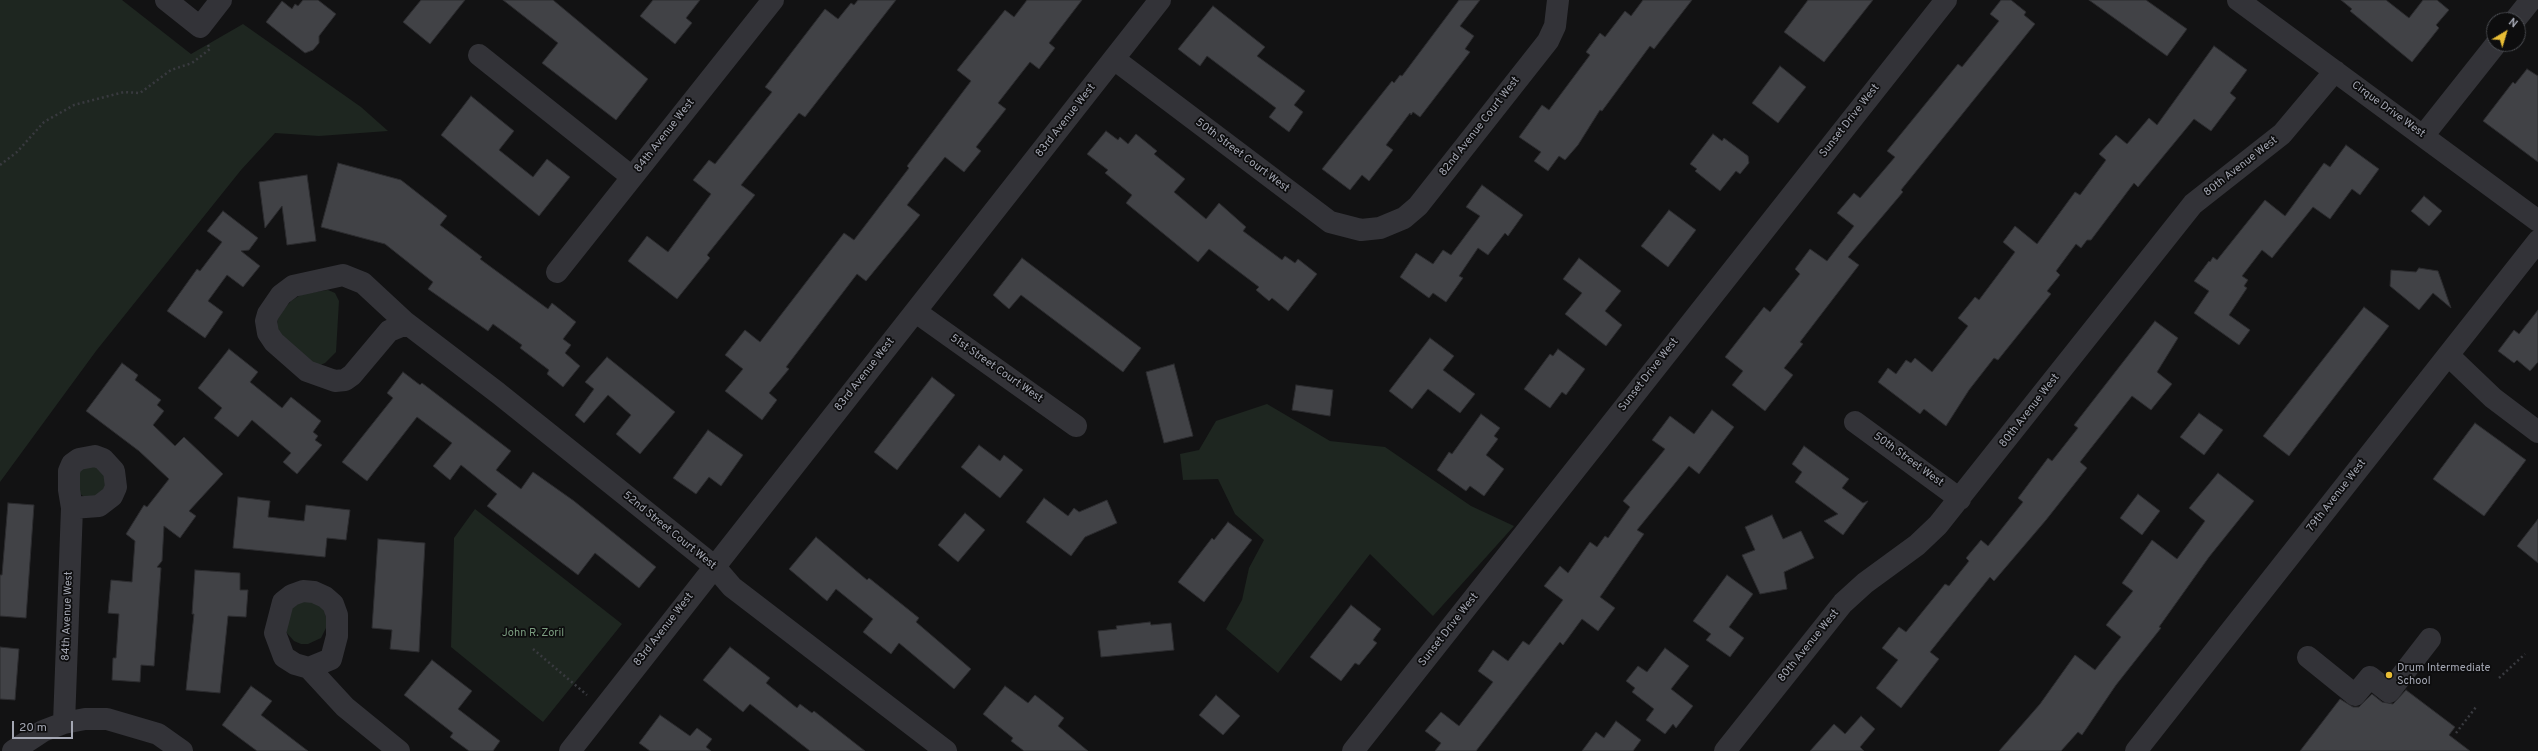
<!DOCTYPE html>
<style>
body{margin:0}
#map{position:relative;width:2538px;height:751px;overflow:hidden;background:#121213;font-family:Overpass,sans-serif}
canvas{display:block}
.north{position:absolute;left:2486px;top:12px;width:40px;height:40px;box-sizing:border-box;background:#0d0d0e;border:1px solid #494b50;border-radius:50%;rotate:38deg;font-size:11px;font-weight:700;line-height:16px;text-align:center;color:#a4a7b3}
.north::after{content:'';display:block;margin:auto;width:14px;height:18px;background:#e8bd35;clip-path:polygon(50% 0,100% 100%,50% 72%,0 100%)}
.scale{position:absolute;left:12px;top:721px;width:61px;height:18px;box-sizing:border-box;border:2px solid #a4a7b3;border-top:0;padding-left:5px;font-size:12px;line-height:14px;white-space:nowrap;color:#a4a7b3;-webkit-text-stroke:3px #0d0d0e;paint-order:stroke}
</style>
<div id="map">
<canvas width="2538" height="751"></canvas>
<div class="north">N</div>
<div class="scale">20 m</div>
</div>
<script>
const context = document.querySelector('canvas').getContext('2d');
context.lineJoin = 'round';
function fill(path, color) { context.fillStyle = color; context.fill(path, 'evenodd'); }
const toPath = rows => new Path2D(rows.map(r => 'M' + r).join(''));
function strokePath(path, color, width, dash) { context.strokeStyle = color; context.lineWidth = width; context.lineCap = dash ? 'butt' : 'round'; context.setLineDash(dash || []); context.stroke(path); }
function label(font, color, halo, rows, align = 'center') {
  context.font = font + ' Overpass,sans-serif'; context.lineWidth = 3.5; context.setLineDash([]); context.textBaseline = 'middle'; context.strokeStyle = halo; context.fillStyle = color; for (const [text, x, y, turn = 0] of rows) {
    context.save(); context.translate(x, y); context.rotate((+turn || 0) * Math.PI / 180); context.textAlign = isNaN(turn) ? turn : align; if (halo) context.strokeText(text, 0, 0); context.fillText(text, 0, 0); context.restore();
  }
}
const green = toPath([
 [0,0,122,0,191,54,243,24,361,107,388,131,319,136,275,133,241,170,96,351,0,482],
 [328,290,335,293,339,301,336,352,325,363,318,366,311,363,281,335,277,327,278,316,291,301,302,294],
 [1267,404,1330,441,1385,447,1471,506,1514,526,1433,616,1370,554,1278,673,1226,629,1242,600,1249,568,1264,540,1235,514,1218,479,1183,480,1180,454,1199,450,1216,421],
 [88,462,111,477,101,498,83,496,78,492,75,475],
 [475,509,622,624,543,722,451,647,454,538],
 [312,600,324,609,328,624,321,638,308,644,301,644,294,641,285,631,290,604]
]);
const building = toPath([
 [303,0,318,0,336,14,319,36,319,43,313,50,305,53,266,22,282,1,292,9,295,4,298,6,303,0],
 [421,0,465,0,430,44,403,22,421,0],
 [503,0,553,0,648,79,616,120,542,63,558,43,503,0],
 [653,0,700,0,686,18,692,23,675,44,640,16,653,0],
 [858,0,896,0,805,117,799,113,741,185,755,195,707,255,710,258,677,299,628,261,647,236,668,252,711,194,693,180,709,160,715,164,772,92,765,87,825,9,838,19,851,3,854,5,858,0],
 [1027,0,1082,0,1049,43,1055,48,1039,69,1030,62,998,103,1006,109,976,147,981,151,964,172,945,157,907,205,920,215,866,281,857,274,786,367,789,369,769,393,777,400,762,420,725,391,743,369,725,355,745,330,760,342,844,233,854,240,909,168,907,166,971,81,957,70,1005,10,1014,17,1027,0],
 [1459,0,1480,0,1460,26,1474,36,1465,49,1470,52,1420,117,1413,112,1411,115,1410,113,1386,145,1393,150,1369,181,1362,175,1350,190,1322,169,1392,81,1394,83,1400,75,1402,76,1459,0],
 [1643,0,1692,0,1654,49,1650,46,1602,111,1600,110,1578,145,1565,160,1559,156,1548,171,1534,161,1541,152,1519,137,1542,105,1549,110,1590,55,1586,52,1600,33,1605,37,1625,11,1631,16,1643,0],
 [1808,0,1873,0,1824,62,1784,32,1808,0],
 [2001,0,2011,0,2026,12,2024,15,2035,24,1901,190,1903,192,1848,257,1859,265,1800,342,1803,344,1784,368,1793,375,1765,411,1732,385,1743,371,1725,357,1764,307,1770,312,1800,274,1795,269,1810,249,1827,261,1854,226,1837,213,1854,193,1860,198,1895,157,1887,151,1958,64,1962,67,1999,21,1990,14,2001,0],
 [2089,0,2146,0,2187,29,2167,56,2089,0],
 [2341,0,2386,0,2409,18,2423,0,2437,0,2449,10,2436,25,2439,28,2412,62,2350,11,2352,9,2341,0],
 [1213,6,1265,47,1257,56,1305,91,1294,105,1303,112,1289,132,1269,117,1276,108,1207,56,1200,66,1178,49,1213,6],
 [2214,46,2247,70,2230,93,2236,98,2211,131,2194,119,2138,187,2134,183,2091,240,2087,240,2081,248,2076,244,2056,271,2060,275,2047,291,2051,294,1998,360,1994,358,1969,390,1946,426,1924,409,1920,414,1878,382,1888,368,1896,374,1906,360,1911,363,1915,358,1932,372,1968,326,1958,318,1975,297,1979,300,2015,252,2003,242,2015,226,2037,244,2075,192,2080,195,2106,160,2099,154,2116,135,2127,144,2149,118,2157,125,2214,46],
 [1780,66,1806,87,1778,123,1752,103,1780,66],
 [2527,69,2538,76,2538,162,2483,121,2513,82,2515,84,2527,69],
 [471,96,514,131,499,150,533,177,547,159,570,177,539,216,441,135,471,96],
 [1106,131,1118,140,1120,137,1128,144,1136,134,1157,151,1154,154,1185,179,1174,192,1206,219,1219,203,1246,227,1243,231,1282,260,1285,256,1295,263,1298,259,1317,274,1288,311,1272,298,1269,301,1256,290,1259,287,1209,249,1198,262,1126,203,1132,195,1105,173,1108,170,1087,154,1106,131],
 [1713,134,1722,141,1724,138,1748,156,1749,163,1740,174,1736,171,1720,191,1695,171,1697,169,1690,164,1713,134],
 [2346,145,2379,169,2360,195,2352,189,2330,219,2313,207,2272,258,2262,250,2242,276,2248,280,2244,286,2247,288,2229,315,2250,330,2239,345,2194,313,2209,291,2194,281,2209,261,2210,262,2213,257,2217,260,2265,200,2285,216,2324,163,2330,167,2346,145],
 [338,163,401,180,447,216,440,225,482,257,480,259,548,309,552,303,576,322,563,339,571,345,565,353,580,366,563,387,547,374,549,370,520,348,522,345,493,324,488,331,428,289,433,282,385,244,321,227,338,163],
 [307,175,316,241,287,245,282,206,265,228,259,182,307,175],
 [1482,185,1523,215,1508,236,1505,233,1488,255,1478,248,1459,276,1463,278,1446,302,1433,293,1429,298,1400,277,1416,253,1433,264,1443,250,1451,255,1480,216,1466,207,1482,185],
 [2424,196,2442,211,2429,226,2411,211,2424,196],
 [1669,210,1696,230,1668,267,1641,246,1669,210],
 [223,211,258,238,249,250,241,251,260,266,243,287,227,275,208,301,223,312,205,338,167,311,197,269,200,271,222,242,207,231,223,211],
 [1022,258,1141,348,1123,372,1021,295,1009,309,993,295,1022,258],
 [1579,258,1621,291,1605,311,1622,325,1606,346,1565,314,1582,293,1563,279,1579,258],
 [2419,268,2438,271,2451,308,2433,293,2419,310,2390,286,2391,270,2416,272,2419,268],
 [2364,307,2389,326,2289,456,2263,436,2364,307],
 [2538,310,2538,362,2530,371,2517,360,2514,363,2498,351,2514,330,2519,334,2538,310],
 [2155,321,2178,338,2157,372,2172,384,2151,410,2132,396,2080,462,2087,468,2046,520,1994,581,1990,577,1930,652,1939,659,1901,708,1876,688,1898,660,1882,648,1899,627,1906,632,1945,584,1949,586,1969,561,1966,558,1981,540,1988,546,2023,502,2018,498,2048,458,2052,461,2078,428,2074,425,2155,321],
 [1430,338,1454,356,1443,370,1475,394,1460,413,1428,389,1412,409,1389,391,1430,338],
 [229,349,258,372,250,382,282,408,291,397,321,421,313,432,318,436,315,440,322,445,297,474,283,462,291,453,252,420,238,437,214,418,222,408,198,388,229,349],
 [1558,349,1585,369,1566,395,1562,392,1550,408,1524,389,1550,354,1553,356,1558,349],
 [607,357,675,412,640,454,616,434,631,415,608,395,584,423,575,415,594,389,585,382,607,357],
 [122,363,138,375,135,380,161,400,157,405,164,411,153,425,175,446,184,437,223,474,189,511,196,516,180,538,164,526,162,561,157,567,161,568,154,666,141,665,140,682,112,680,113,658,116,658,119,614,108,613,111,580,132,582,135,541,126,534,144,505,147,507,169,479,139,451,86,411,122,363],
 [1174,364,1193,436,1164,443,1146,372,1174,364],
 [403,372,420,385,422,383,511,451,496,470,521,489,533,472,574,501,656,567,639,588,595,553,578,575,487,506,497,494,461,465,450,480,433,466,452,443,417,417,367,481,342,462,393,398,387,393,403,372],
 [932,377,955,395,897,470,874,452,932,377],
 [1296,385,1333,390,1330,416,1292,410,1296,385],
 [1712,410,1734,427,1699,474,1689,466,1637,530,1644,534,1600,597,1615,608,1598,631,1582,619,1563,645,1560,642,1476,751,1435,751,1441,743,1425,731,1441,712,1459,726,1493,682,1478,671,1493,650,1508,661,1523,641,1529,645,1563,600,1544,586,1560,566,1568,573,1590,542,1597,547,1605,536,1608,538,1630,507,1623,501,1665,449,1652,440,1670,416,1694,434,1712,410],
 [2199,413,2223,430,2204,455,2180,437,2199,413],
 [1481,414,1500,428,1494,436,1498,439,1486,455,1504,469,1484,496,1470,486,1466,491,1437,470,1449,452,1452,454,1481,414],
 [2475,423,2526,460,2484,516,2433,479,2475,423],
 [708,430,743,455,721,486,709,477,696,494,673,478,708,430],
 [979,445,1000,461,1004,455,1023,470,1000,498,961,467,979,445],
 [1804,446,1849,479,1842,488,1863,503,1868,501,1843,535,1824,521,1838,514,1795,482,1802,472,1792,464,1804,446],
 [2218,473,2254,501,2209,557,2159,627,2161,628,2116,685,2082,735,2078,732,2061,751,1999,751,2040,704,2075,655,2095,670,2121,637,2106,625,2133,591,2122,583,2152,540,2177,559,2205,521,2189,508,2218,473],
 [2138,494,2160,511,2142,535,2120,518,2138,494],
 [238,497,270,501,268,517,304,521,306,505,350,510,346,540,327,538,325,557,233,548,238,497],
 [1044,498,1068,516,1074,508,1079,512,1107,500,1117,523,1085,537,1071,556,1026,522,1044,498],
 [8,503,34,505,26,618,0,616,0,575,2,575,8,503],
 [965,513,985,530,958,562,938,545,965,513],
 [1772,515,1783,539,1801,531,1814,558,1784,572,1787,589,1760,594,1742,555,1755,550,1745,527,1772,515],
 [2538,519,2538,563,2517,546,2538,519],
 [1228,522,1252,540,1204,602,1178,582,1212,538,1214,540,1228,522],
 [816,537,867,580,869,578,919,618,916,622,971,669,954,689,899,643,891,654,863,632,873,619,836,589,827,601,789,569,816,537],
 [378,539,425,543,419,652,390,649,392,630,372,628,378,539],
 [195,570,240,573,240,590,248,590,246,617,228,616,220,693,186,690,194,614,192,614,195,570],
 [1727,575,1753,594,1729,627,1744,638,1730,657,1706,640,1711,634,1693,621,1727,575],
 [1351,605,1381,629,1373,640,1377,643,1359,665,1355,663,1341,681,1310,657,1351,605],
 [1150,622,1151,625,1171,623,1174,650,1101,657,1098,631,1117,629,1116,626,1150,622],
 [0,647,19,649,15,700,0,699,0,647],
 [730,647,770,678,766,683,797,708,800,704,812,713,814,711,865,751,810,751,750,704,743,712,703,680,730,647],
 [1665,648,1689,666,1671,689,1693,706,1676,728,1673,724,1665,734,1646,720,1654,709,1632,692,1635,688,1626,681,1638,666,1647,672,1665,648],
 [432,660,472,691,458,709,500,741,493,751,469,751,450,737,453,733,404,695,432,660],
 [251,686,272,701,261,715,308,751,257,751,222,725,251,686],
 [1005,686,1028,703,1035,695,1064,718,1058,726,1088,751,1024,751,1011,741,1013,738,983,714,1005,686],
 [2406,690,2455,727,2449,735,2470,751,2300,751,2340,699,2353,707,2359,707,2372,694,2382,702,2393,704,2406,690],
 [1216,695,1240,716,1223,735,1199,715,1216,695],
 [660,715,690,736,697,728,712,739,706,747,711,751,650,751,639,743,660,715],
 [1861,716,1875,729,1860,747,1864,751,1810,751,1834,724,1845,734,1861,716],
 [1616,721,1641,740,1633,751,1582,751,1596,732,1604,738,1616,721]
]);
const path = toPath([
 [0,165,17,152,44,122,74,105,124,92,140,93,171,70,192,63,210,49,208,45],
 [533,649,587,695],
 [2499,678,2525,654],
 [2456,733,2476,707]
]);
const minor = toPath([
 [166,0,200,27,221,0],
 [2238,0,2538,221],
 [2515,20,2531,0],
 [479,55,632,177],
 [1114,59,1330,222,1361,230,1380,228,1404,218,1418,206,1548,41,1555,26,1558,0],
 [2423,136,2496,44],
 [557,272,773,0],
 [916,312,1076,426],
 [410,326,401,326,389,331,352,375,345,380,335,381,307,371,274,342,268,333,266,321,268,314,281,295,293,286,343,275,363,283,405,322,498,393,714,566,732,587,946,751],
 [2448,355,2493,398,2538,432],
 [1855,422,1960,499],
 [303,591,314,592,325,597,333,604,337,615,337,636,331,659,309,668,295,664,284,657,275,633,283,602,292,595,303,591],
 [2308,657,2355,695,2370,677,2389,692,2430,639],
 [309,668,345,707,399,751],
 [64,723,72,508,69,490,69,471,72,464,79,459,95,456,103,459,114,471,116,487,112,496,99,506,72,508],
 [13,751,43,731,64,723,85,719,107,719,158,734,182,751],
 [570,751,1160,0],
 [1353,751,1946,0],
 [1725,751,1843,603,1865,583,1917,545,1938,525,2193,204,2282,134,2335,71],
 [2136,751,2538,241]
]);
const markers = [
 [2389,675,4,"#e8bd35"]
];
const streetNames = [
 ["Cirque Drive West",2388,110,36],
 ["83rd Avenue West",1066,121,-52],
 ["Sunset Drive West",1850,121,-52],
 ["82nd Avenue Court West",1480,127,-52],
 ["84th Avenue West",665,136,-52],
 ["50th Street Court West",1242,156,37],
 ["80th Avenue West",2241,167,-38],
 ["51st Street Court West",996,369,35],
 ["83rd Avenue West",865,375,-52],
 ["Sunset Drive West",1649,375,-52],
 ["80th Avenue West",2030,411,-52],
 ["50th Street West",1908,460,36],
 ["79th Avenue West",2337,496,-52],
 ["52nd Street Court West",669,531,39],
 ["84th Avenue West",68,616,-88],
 ["83rd Avenue West",664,630,-52],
 ["Sunset Drive West",1449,630,-52],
 ["80th Avenue West",1809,646,-51]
];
const parkNames = [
 ["John R. Zoril",533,634]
];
const poiNames = [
 ["Drum Intermediate",2397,669],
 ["School",2397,682]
];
fill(green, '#1e2620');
fill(building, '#414246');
strokePath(building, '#2c2c2f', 1);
strokePath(path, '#393a3f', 2.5, [2, 3]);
strokePath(minor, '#333338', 22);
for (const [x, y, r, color] of markers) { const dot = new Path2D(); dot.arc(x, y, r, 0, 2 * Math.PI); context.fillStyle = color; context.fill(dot); strokePath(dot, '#0d0d0e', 1.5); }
label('11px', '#a4a7b3', '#0d0d0e', streetNames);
label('11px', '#7c9e81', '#0d0d0e', parkNames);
label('11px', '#a4a7b3', '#0d0d0e', poiNames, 'left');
</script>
